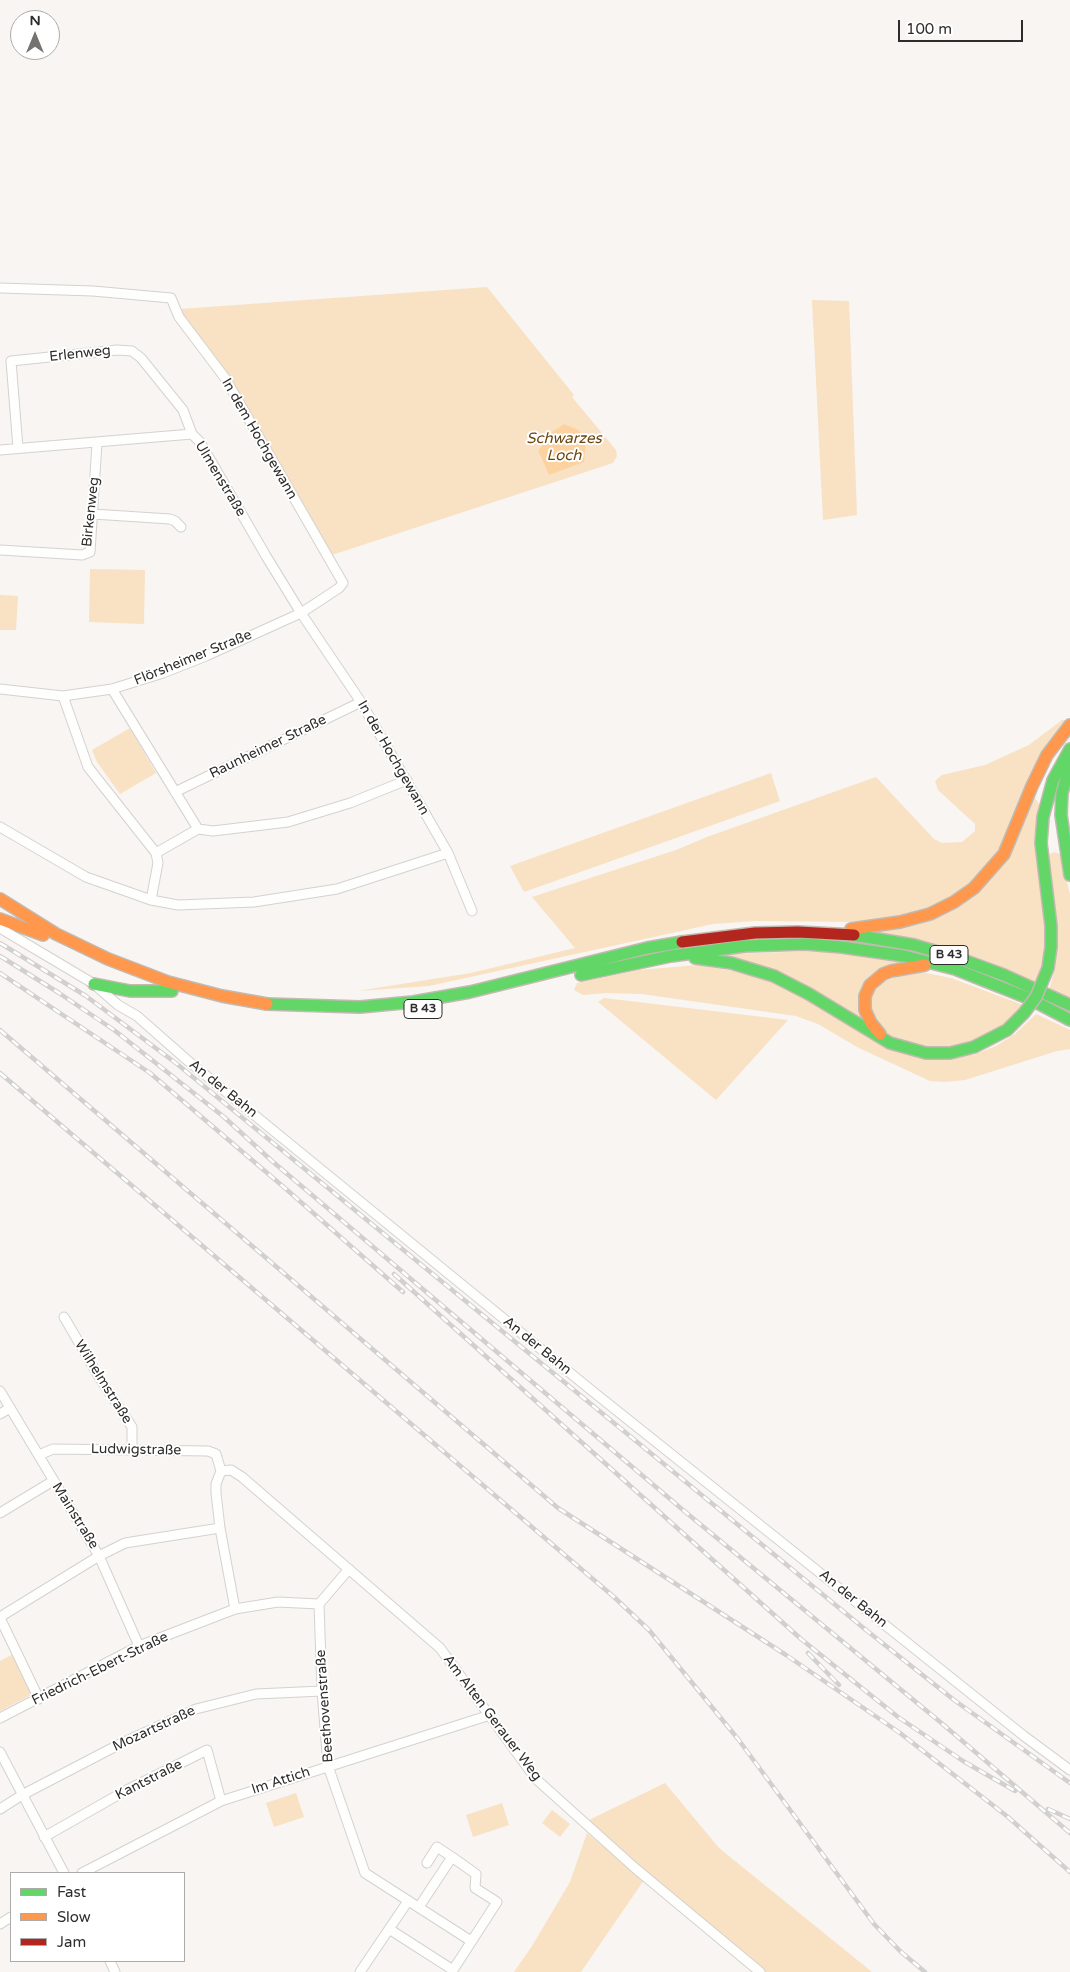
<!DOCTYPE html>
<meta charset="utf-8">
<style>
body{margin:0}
#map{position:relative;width:1070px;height:1972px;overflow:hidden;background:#f8f5f2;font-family:"Varela Round",sans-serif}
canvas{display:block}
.legend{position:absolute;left:10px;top:1872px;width:175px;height:90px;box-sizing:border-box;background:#fff;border:1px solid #acabaa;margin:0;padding:6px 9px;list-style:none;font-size:15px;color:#2f2d2b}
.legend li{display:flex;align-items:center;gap:10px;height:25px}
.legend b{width:25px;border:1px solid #acabaa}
.north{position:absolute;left:10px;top:10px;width:50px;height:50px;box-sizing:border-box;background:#fff;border:1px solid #acabaa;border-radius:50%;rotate:0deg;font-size:14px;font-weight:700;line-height:20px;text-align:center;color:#2f2d2b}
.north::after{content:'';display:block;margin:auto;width:18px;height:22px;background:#757371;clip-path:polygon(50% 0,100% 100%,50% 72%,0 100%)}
.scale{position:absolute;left:898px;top:20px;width:125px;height:22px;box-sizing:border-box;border:2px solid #2f2d2b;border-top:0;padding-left:6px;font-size:15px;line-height:18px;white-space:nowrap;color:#2f2d2b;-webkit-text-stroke:4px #fff;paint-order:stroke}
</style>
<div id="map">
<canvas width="1070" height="1972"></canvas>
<ul class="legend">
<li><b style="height:6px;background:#63d668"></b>Fast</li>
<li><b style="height:6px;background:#ff974d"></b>Slow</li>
<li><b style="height:6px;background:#b3261e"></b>Jam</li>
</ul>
<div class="north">N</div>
<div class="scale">100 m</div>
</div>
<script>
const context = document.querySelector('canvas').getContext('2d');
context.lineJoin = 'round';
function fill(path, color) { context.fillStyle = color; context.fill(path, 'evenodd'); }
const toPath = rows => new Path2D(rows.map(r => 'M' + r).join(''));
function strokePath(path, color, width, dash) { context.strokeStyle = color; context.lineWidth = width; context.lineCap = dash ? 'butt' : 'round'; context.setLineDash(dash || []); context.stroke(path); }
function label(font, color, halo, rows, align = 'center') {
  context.font = font + ' "Varela Round",sans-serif'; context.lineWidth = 4; context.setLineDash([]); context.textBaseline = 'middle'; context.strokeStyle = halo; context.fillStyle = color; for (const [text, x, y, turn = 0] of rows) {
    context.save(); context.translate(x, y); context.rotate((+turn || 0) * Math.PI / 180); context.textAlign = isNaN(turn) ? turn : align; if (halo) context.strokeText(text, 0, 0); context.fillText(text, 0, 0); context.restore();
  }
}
const green = toPath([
 [487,287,574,395,572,397,616,450,617,456,613,463,332,555,183,317,180,309],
 [564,424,577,429,549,475,538,451,550,433],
 [812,300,849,301,857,515,823,520],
 [90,569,145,570,144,624,89,622],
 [0,595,18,596,16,630,0,630],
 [1062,720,1068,720,1015,823,989,871,936,909,865,922,755,921,713,924,429,986,357,991,471,973,575,948,532,897,676,850,707,837,876,777,934,839,942,843,962,842,975,831,975,824,938,790,935,781,942,775,985,765,1029,745],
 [130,728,156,773,120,794,97,762,92,750],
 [771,773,780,801,524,892,510,866],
 [1035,798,1039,804,1046,923,1043,964,1035,982,857,932,967,900],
 [1054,852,1060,854,1062,860,1070,895,1070,1000,1049,991,1055,968,1048,855],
 [816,951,909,963,867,983,869,1025,727,954],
 [698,965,750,974,784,986,863,1034,973,1055,996,1046,1015,1034,1036,1014,1070,1030,1070,1049,1057,1051,965,1080,945,1082,930,1081,857,1047,818,1024,796,1016,642,994,606,993,583,995,574,990,577,983,639,970],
 [916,971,951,978,1023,1005,994,1034,953,1048,906,1045,883,1032,870,1010,873,990,880,982],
 [604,998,788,1020,716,1100,598,1002],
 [13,1654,33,1694,0,1711,0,1661],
 [665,1783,719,1848,872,1972,765,1972,587,1821],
 [296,1793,304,1817,274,1827,266,1803],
 [502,1803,509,1825,473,1837,466,1815],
 [552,1810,570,1824,560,1837,542,1823],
 [587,1833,644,1880,581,1972,514,1972,532,1946,570,1882]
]);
const water = toPath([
 [564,424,577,429,586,439,584,462,549,475,538,451,550,433]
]);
const street = toPath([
 [0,288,93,291,171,298,179,317,225,378,343,583,339,588,301,613,206,656,163,673,112,689,63,696,0,689],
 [18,448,11,361,117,350,132,351,141,358,183,410,192,434,200,442,266,556,301,613,361,702,448,853,472,911],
 [0,450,192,434],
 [93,514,170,519,175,521,181,527],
 [0,550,82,555,90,552,97,443],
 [112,689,198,829],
 [63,696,88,767,156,853,158,863,151,900],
 [175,792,361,702],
 [0,827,86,877,151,900,178,905,254,902,337,889,448,853],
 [198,829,213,831,288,822,350,803,407,780],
 [156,853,198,829],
 [0,928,94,984,118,1005,137,1016,187,1060,591,1390,1024,1736,1070,1770],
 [64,1317,99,1377,132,1427,132,1450],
 [0,1391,99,1556,139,1646],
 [0,1414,10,1408],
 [39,1455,53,1449,208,1451,216,1454,221,1471],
 [221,1471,231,1470,242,1477,440,1648,536,1779,635,1868,760,1972],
 [221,1471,216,1484,216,1493,220,1528,235,1609],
 [0,1513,53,1481],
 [349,1569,319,1604,322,1691,328,1766,365,1873,471,1941],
 [0,1617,99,1556,125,1543,220,1528],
 [0,1618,39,1699],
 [0,1718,139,1646,235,1609,278,1602,319,1604],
 [0,1752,64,1873],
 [0,1809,22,1795,122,1743,196,1709,256,1694,322,1691],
 [44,1837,125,1791,207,1750,221,1801],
 [427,1863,437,1847,452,1857],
 [82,1873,221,1801,490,1715],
 [0,1924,11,1917],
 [389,1929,453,1970,497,1902,475,1888,476,1874,452,1857,419,1907],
 [110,1961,115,1972],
 [360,1972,408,1901]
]);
const fast = toPath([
 [1070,765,1062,793,1061,815,1070,875],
 [854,935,914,945,955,957,1004,975,1070,1005],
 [695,958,731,963,774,976,809,994,890,1043,926,1053,950,1053,974,1047,1007,1030,1024,1013],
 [1048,968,1051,947,1051,926,1041,843,1043,817,1053,780,1070,749],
 [581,975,671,956,745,946,806,944,841,947,904,956,955,969,1028,998,1070,1020],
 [94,984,130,991,172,991],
 [267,1004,360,1007,413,1002,470,992,647,948,682,942]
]);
const slow = toPath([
 [0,899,56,934,108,959,168,982,222,996,267,1004],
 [0,919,43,935],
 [851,929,900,922,930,914,954,902,974,888,1004,854,1032,786,1047,755,1070,725],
 [880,1034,871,1023,865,1010,865,996,870,985,883,974,891,971,925,965]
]);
const jam = toPath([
 [682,942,755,933,798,932,854,935]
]);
const rail = toPath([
 [0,943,86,996,177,1064,866,1630,954,1700,1070,1783],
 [0,956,59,993,114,1030,224,1117,272,1161,683,1510,939,1721,1070,1833],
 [0,973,150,1073,286,1189,403,1292],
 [0,1030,558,1508,786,1655,900,1733,1008,1817,1070,1872],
 [0,1073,614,1597,649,1630,738,1739,874,1924,900,1951,925,1972],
 [394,1274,801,1639,898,1717,963,1761,1015,1791],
 [808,1653,839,1685],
 [1048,1809,1070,1819]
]);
const fastBridge = toPath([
 [1024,1013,1036,997,1048,968]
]);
const shields = [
 [949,955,38],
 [423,1009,38]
];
const shieldNames = [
 ["B 43",949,955],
 ["B 43",423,1009]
];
const streetNames = [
 ["Erlenweg",80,354,-6],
 ["In dem Hochgewann",259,439,60],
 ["Ulmenstraße",220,479,59],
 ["Birkenweg",91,512,-84],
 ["Flörsheimer Straße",193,658,-22],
 ["Raunheimer Straße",268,747,-26],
 ["In der Hochgewann",393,758,60],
 ["An der Bahn",223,1089,39],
 ["An der Bahn",537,1346,39],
 ["Wilhelmstraße",103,1382,58],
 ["Ludwigstraße",136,1450,1],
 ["Mainstraße",75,1516,58],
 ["An der Bahn",853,1599,39],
 ["Friedrich-Ebert-Straße",100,1669,-26],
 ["Beethovenstraße",325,1706,-94],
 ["Am Alten Gerauer Weg",492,1718,53],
 ["Mozartstraße",154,1729,-25],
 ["Kantstraße",149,1780,-27],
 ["Im Attich",281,1781,-18]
];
const waterNames = [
 ["Schwarzes",564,439],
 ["Loch",564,456]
];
fill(green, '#f9e1c3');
fill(water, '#fcd3a0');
strokePath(street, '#d4d2d0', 11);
strokePath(fast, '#c2bab1', 14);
strokePath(slow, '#c2bab1', 14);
strokePath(jam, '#c2bab1', 14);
strokePath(street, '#fefefd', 9);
strokePath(fast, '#63d668', 11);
strokePath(slow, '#ff974d', 11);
strokePath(jam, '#b3261e', 11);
strokePath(rail, '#d1d0cf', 4.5);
strokePath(rail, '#fff', 2.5, [8]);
strokePath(fastBridge, '#c2bab1', 14, []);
strokePath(fastBridge, '#63d668', 11);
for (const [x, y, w] of shields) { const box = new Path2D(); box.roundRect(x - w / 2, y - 9.5, w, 19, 4); context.fillStyle = '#fff'; context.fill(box); strokePath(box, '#2f2d2b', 1); }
label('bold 12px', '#2f2d2b', null, shieldNames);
label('14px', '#2f2d2b', '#fff', streetNames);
label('italic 15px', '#6b460e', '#fff', waterNames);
</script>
